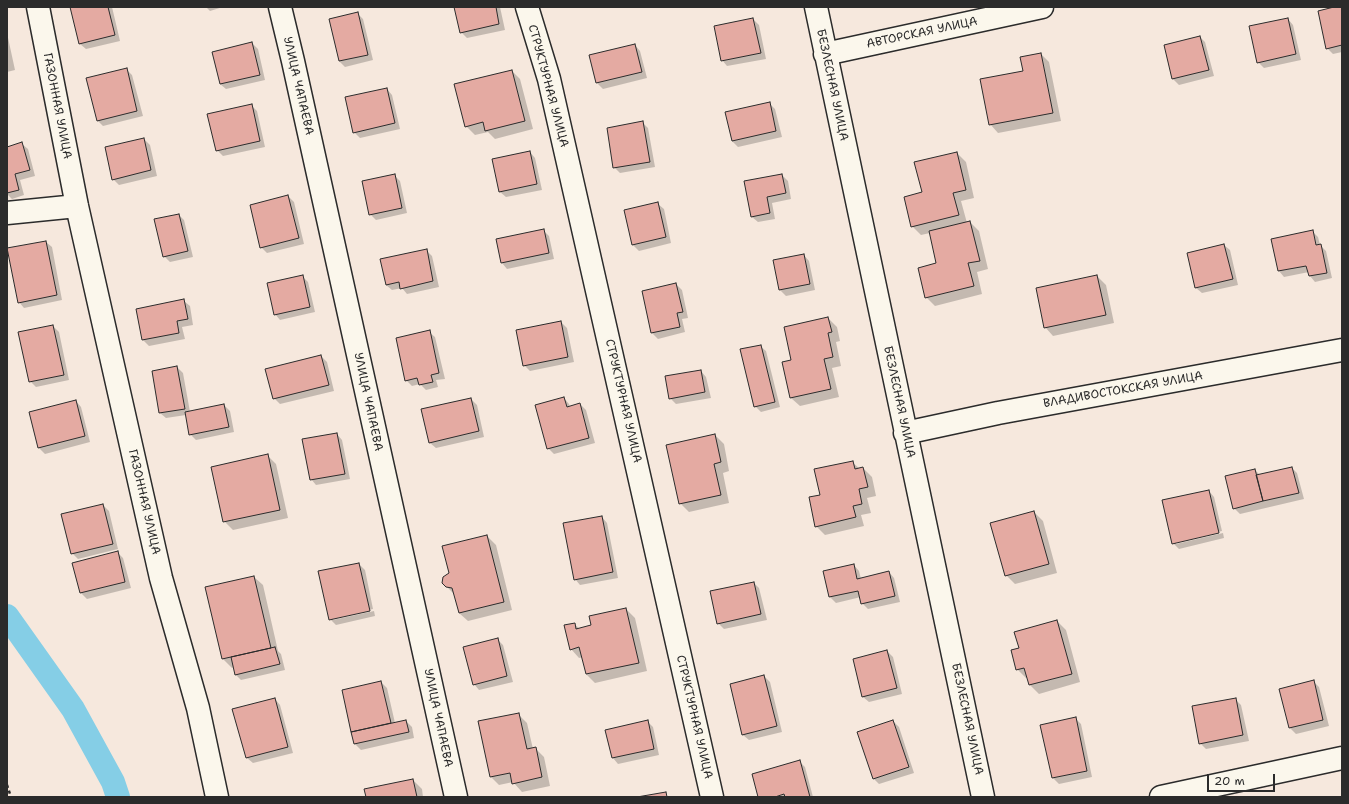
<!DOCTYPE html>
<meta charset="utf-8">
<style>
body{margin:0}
#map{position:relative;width:1349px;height:804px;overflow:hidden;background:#f6e8dd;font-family:"Shantell Sans",sans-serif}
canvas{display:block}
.frame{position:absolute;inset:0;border:8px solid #2b2b2b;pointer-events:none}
.scale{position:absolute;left:1207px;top:774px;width:68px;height:18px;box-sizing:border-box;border:2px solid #2b2b2b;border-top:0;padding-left:5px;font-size:12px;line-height:14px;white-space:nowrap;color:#2b2b2b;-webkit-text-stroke:3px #fbf7ec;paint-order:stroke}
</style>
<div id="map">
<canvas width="1349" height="804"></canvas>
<div class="frame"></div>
<div class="scale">20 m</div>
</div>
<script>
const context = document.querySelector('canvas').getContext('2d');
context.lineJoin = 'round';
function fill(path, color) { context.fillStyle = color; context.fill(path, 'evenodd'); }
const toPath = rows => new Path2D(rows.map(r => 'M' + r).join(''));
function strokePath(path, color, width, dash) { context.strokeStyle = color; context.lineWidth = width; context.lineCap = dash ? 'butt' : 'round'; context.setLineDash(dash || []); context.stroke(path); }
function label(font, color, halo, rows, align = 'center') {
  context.font = font + ' "Shantell Sans",sans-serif'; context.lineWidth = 3; context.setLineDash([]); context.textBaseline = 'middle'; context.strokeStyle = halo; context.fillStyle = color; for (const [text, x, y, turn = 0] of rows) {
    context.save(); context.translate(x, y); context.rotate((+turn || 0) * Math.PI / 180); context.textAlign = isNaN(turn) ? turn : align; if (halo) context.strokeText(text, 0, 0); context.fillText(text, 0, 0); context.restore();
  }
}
const shadow = toPath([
 [71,7,112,7,120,41,86,49,80,44],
 [206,7,223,7,210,11],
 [455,7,500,7,505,30,467,38,461,32],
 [1339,7,1342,7,1342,52,1333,54,1327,48],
 [357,13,363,19,373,60,345,67,339,61],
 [753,19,759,25,766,59,727,66,722,60],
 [1288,19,1293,25,1301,60,1264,68,1258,62],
 [7,33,15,70,7,72],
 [1200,37,1205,42,1214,76,1179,85,1173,79,1165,45],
 [252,43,258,49,265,80,226,89,220,84],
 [635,45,640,51,647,78,603,89,597,83,590,56],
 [1041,54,1049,62,1061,121,998,133,990,124,1024,72],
 [126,69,132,75,143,116,103,126,98,121],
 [512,71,520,79,533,129,495,139,488,132,475,135,466,126],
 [387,89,392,95,400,129,360,138,354,132],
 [769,103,775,109,782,137,738,147,732,141],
 [251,105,257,111,265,147,223,156,217,150],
 [643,123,648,128,655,167,620,173,614,167],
 [144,139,150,145,157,176,119,185,113,179],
 [22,144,28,149,35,176,20,180,24,195,12,199,7,194,7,148],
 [530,152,535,158,542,190,506,197,500,192],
 [957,153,966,162,974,198,961,201,967,223,970,222,979,231,988,269,977,272,982,294,935,306,926,297,938,264,930,233,921,235,912,226,923,193],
 [394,175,400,181,407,213,376,220,370,214],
 [782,175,788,181,791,199,772,203,775,219,758,222,752,217],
 [288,196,294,202,304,244,267,253,261,247],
 [658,204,664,209,671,243,639,251,633,245],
 [179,215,184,220,193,257,170,262,164,256],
 [543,230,549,236,554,259,507,269,502,263],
 [1312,231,1318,237,1320,245,1326,251,1332,278,1315,282,1310,276,1309,272,1284,277,1279,271],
 [46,242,52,247,62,300,24,308,19,302],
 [1224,245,1230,250,1238,285,1202,293,1196,288],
 [426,250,432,256,439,287,407,294,402,288,392,290,386,285],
 [804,255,809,261,815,290,786,296,780,290,774,261],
 [302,276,308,282,315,312,280,320,275,314],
 [1097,276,1106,285,1114,323,1053,336,1045,327],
 [676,284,682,290,688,318,682,319,685,332,658,339,652,333,643,291],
 [184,301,190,306,193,325,182,327,185,339,149,346,143,340,137,310],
 [828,318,837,327,840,341,836,342,841,366,832,368,839,397,800,406,791,398,793,360],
 [561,322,567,328,574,362,530,371,524,365],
 [53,326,59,332,69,380,36,387,30,381],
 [429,332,435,337,445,379,436,380,438,387,426,390,420,384,412,386,406,380],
 [760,346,766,351,780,407,761,412,755,406],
 [321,356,327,362,334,391,280,404,274,398],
 [177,367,183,373,190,412,224,405,230,411,234,432,196,440,190,434,186,415,166,418,160,413],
 [701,371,706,377,711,398,676,404,670,398],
 [564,398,569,404,570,407,580,404,586,410,595,443,554,454,548,448],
 [471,399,477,405,484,437,436,448,430,443],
 [76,401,81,407,90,442,45,454,39,448],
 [337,434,342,440,350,479,316,485,311,479],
 [715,435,724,444,729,471,723,473,729,503,689,512,680,503],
 [267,455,276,464,288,518,233,530,224,521],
 [852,462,860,469,863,468,872,477,876,496,867,498,871,513,861,515,864,526,825,535,816,526,821,495],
 [1292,468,1297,473,1304,499,1240,514,1234,508,1255,470,1260,475],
 [1209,491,1214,497,1222,531,1176,542,1176,544,1223,533,1224,538,1179,549,1173,543],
 [103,505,109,511,118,549,78,559,72,553],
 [1034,512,1043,521,1057,573,1015,584,1006,575],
 [602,517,607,523,618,578,580,585,575,579],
 [487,536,496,545,512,610,468,621,459,613,455,595,447,587,450,573],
 [117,552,123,558,131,588,87,599,81,593],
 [359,564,365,570,373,609,333,618,333,620,374,611,375,616,336,625,330,619],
 [854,565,859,571,861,579,889,572,894,578,900,602,868,609,862,603,861,597,836,603,830,597],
 [254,577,263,585,278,651,281,654,285,670,241,680,235,674,234,667,232,668,223,659,206,588],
 [754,583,759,588,767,620,724,629,718,623],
 [626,609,635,618,647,671,595,683,586,674,583,657,579,658,571,649,574,624,580,629,592,626],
 [1057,621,1066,630,1080,682,1039,694,1030,685,1028,677,1026,678,1017,669,1020,649],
 [498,640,503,645,513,682,479,690,474,684],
 [887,651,893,657,902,694,869,702,863,697,854,660],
 [764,676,770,682,782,732,749,740,743,735],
 [1313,681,1319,687,1329,726,1296,734,1290,728,1281,690],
 [381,682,387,688,395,723,406,721,412,727,414,738,361,750,355,744,343,691],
 [275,699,280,705,293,753,253,763,247,758],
 [1235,699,1241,705,1249,741,1206,749,1200,743],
 [518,714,527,723,533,749,535,748,544,757,550,786,522,792,513,782,499,785,491,777],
 [1075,718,1081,724,1092,777,1059,784,1053,778,1041,725],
 [647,721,653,727,659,755,618,764,613,758,607,730],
 [893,721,899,727,914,773,879,784,873,778],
 [800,762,805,767,813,797,759,797],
 [413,780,422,789,423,797,367,797]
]);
const canal = toPath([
 [7,616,73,709,113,782,118,797]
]);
const building = toPath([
 [70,7,108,7,115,35,79,44,70,7],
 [454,7,496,7,499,24,460,33,454,7],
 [1334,7,1342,7,1342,45,1326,49,1318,11,1334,7],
 [358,12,368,55,339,61,329,19,358,12],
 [753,18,761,53,721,61,714,26,753,18],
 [1288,18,1296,54,1257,63,1249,26,1288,18],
 [1200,36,1209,70,1172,79,1164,45,1200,36],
 [252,42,260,75,220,84,212,52,252,42],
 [635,44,642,72,596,83,589,55,635,44],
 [1041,53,1053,113,989,125,980,79,1023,71,1020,57,1041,53],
 [127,68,137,111,97,121,86,78,127,68],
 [512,70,525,121,485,131,483,122,465,127,454,84,512,70],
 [387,88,395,123,353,133,345,97,387,88],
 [770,102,776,131,732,141,725,112,770,102],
 [252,104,260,141,216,151,207,114,252,104],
 [643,121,650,162,613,168,607,128,643,121],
 [144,138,151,170,112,180,105,147,144,138],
 [22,142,30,170,15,174,19,190,7,193,7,147,22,142],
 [530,151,537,184,499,192,492,159,530,151],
 [957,152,966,190,953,193,959,215,911,227,904,197,922,192,914,162,957,152],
 [395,174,402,208,369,215,362,181,395,174],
 [782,174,786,193,767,197,770,213,751,217,744,181,782,174],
 [288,195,299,238,260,248,250,205,288,195],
 [658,202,666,237,632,245,624,210,658,202],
 [179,214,188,251,163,257,154,219,179,214],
 [970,221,980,261,968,263,974,286,925,298,918,268,936,263,929,231,970,221],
 [544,229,549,253,501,263,496,239,544,229],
 [1313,230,1316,245,1321,244,1327,273,1309,276,1306,266,1278,271,1271,239,1313,230],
 [46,241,57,295,18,303,7,248,46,241],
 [1224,244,1233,279,1195,288,1187,253,1224,244],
 [427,249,433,281,400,289,399,282,386,285,380,259,427,249],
 [804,254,810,284,779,290,773,260,804,254],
 [303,275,310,307,274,315,267,283,303,275],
 [1097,275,1106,315,1044,328,1036,288,1097,275],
 [676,283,683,312,677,313,680,327,651,333,642,291,676,283],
 [184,299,188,319,177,321,179,333,142,340,136,309,184,299],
 [828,317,832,332,828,333,833,357,824,359,831,389,790,398,782,362,791,360,784,327,828,317],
 [561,321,568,357,523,366,516,330,561,321],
 [53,325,64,375,29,382,18,332,53,325],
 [430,330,439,373,431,375,433,382,419,385,417,378,405,381,396,338,430,330],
 [761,345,775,402,754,407,740,349,761,345],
 [321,355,329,385,273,399,265,369,321,355],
 [177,366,185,409,159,413,152,371,177,366],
 [701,370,705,392,669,399,665,376,701,370],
 [564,397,567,407,580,403,589,438,547,449,535,405,564,397],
 [471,398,479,431,429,443,421,409,471,398],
 [76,400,85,436,38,448,29,412,76,400],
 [224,404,229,427,189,435,185,412,224,404],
 [337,433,345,474,310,480,302,439,337,433],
 [715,434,721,462,714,464,721,495,679,504,666,445,715,434],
 [268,454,280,510,223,522,211,467,268,454],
 [853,461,855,469,863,467,868,487,859,489,862,504,853,506,856,517,815,527,809,497,820,495,814,469,853,461],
 [1292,467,1299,493,1263,501,1256,475,1292,467],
 [1255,469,1263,501,1233,509,1225,476,1255,469],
 [1209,490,1219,533,1172,544,1162,500,1209,490],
 [103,504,113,544,71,554,61,514,103,504],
 [1034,511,1049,564,1005,576,990,523,1034,511],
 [602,516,613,572,574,580,563,523,602,516],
 [487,535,504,602,459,613,452,588,446,587,442,583,443,577,449,573,442,546,487,535],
 [118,551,125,582,80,593,72,563,118,551],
 [359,563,370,611,329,620,318,571,359,563],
 [854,564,857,579,889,571,895,596,861,604,858,591,829,597,823,571,854,564],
 [254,576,271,648,222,659,205,587,254,576],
 [754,582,761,614,717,624,710,591,754,582],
 [626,608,639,663,586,674,579,647,570,650,564,625,575,623,576,629,591,625,589,616,626,608],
 [1057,620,1072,674,1029,685,1024,668,1016,670,1011,650,1019,648,1014,632,1057,620],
 [498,638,507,676,473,685,463,647,498,638],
 [275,647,280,664,235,675,231,657,275,647],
 [887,650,897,688,862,697,853,659,887,650],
 [764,675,777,726,742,735,730,684,764,675],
 [1314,680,1323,720,1289,728,1279,689,1314,680],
 [381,681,391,723,351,732,342,690,381,681],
 [275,698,288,747,246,758,232,709,275,698],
 [1236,698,1243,735,1199,744,1192,706,1236,698],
 [519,713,527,749,536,747,542,777,512,784,510,773,490,777,478,721,519,713],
 [1076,717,1087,771,1052,778,1040,725,1076,717],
 [406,720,409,732,354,744,351,732,406,720],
 [648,720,654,749,612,758,605,730,648,720],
 [893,720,909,767,873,779,857,732,893,720],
 [800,760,810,797,785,797,784,794,775,797,758,797,752,774,800,760],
 [413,779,417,797,366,797,364,789,413,779],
 [666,792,667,797,637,797,666,792]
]);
const path = toPath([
 [7,785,11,797]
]);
const minor = toPath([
 [38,7,77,206,161,578,198,708,217,797],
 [280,7,293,61,456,797],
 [527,7,549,79,712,797],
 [816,7,983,797],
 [825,54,1042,7],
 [7,213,77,206],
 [905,433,998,413,1342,350],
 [1161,797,1342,758]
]);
const streetNames = [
 ["АВТОРСКАЯ УЛИЦА",922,33,-12],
 ["БЕЗЛЕСНАЯ УЛИЦА",832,85,78],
 ["УЛИЦА ЧАПАЕВА",298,86,77],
 ["СТРУКТУРНАЯ УЛИЦА",548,86,75],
 ["ГАЗОННАЯ УЛИЦА",57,106,79],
 ["ВЛАДИВОСТОКСКАЯ УЛИЦА",1123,390,-10],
 ["СТРУКТУРНАЯ УЛИЦА",623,401,77],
 ["УЛИЦА ЧАПАЕВА",368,402,78],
 ["БЕЗЛЕСНАЯ УЛИЦА",899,402,78],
 ["ГАЗОННАЯ УЛИЦА",144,502,77],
 ["СТРУКТУРНАЯ УЛИЦА",694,717,77],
 ["УЛИЦА ЧАПАЕВА",438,718,78],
 ["БЕЗЛЕСНАЯ УЛИЦА",967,719,78]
];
fill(shadow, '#0003');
strokePath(canal, '#85cee6', 24);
fill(building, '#e4aaa2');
strokePath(building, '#2b2b2b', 1);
strokePath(minor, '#2b2b2b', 25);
strokePath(path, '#2b2b2b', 2.5, [3, 3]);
strokePath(minor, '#fbf7ec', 22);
label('12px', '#2b2b2b', '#fbf7ec', streetNames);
</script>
